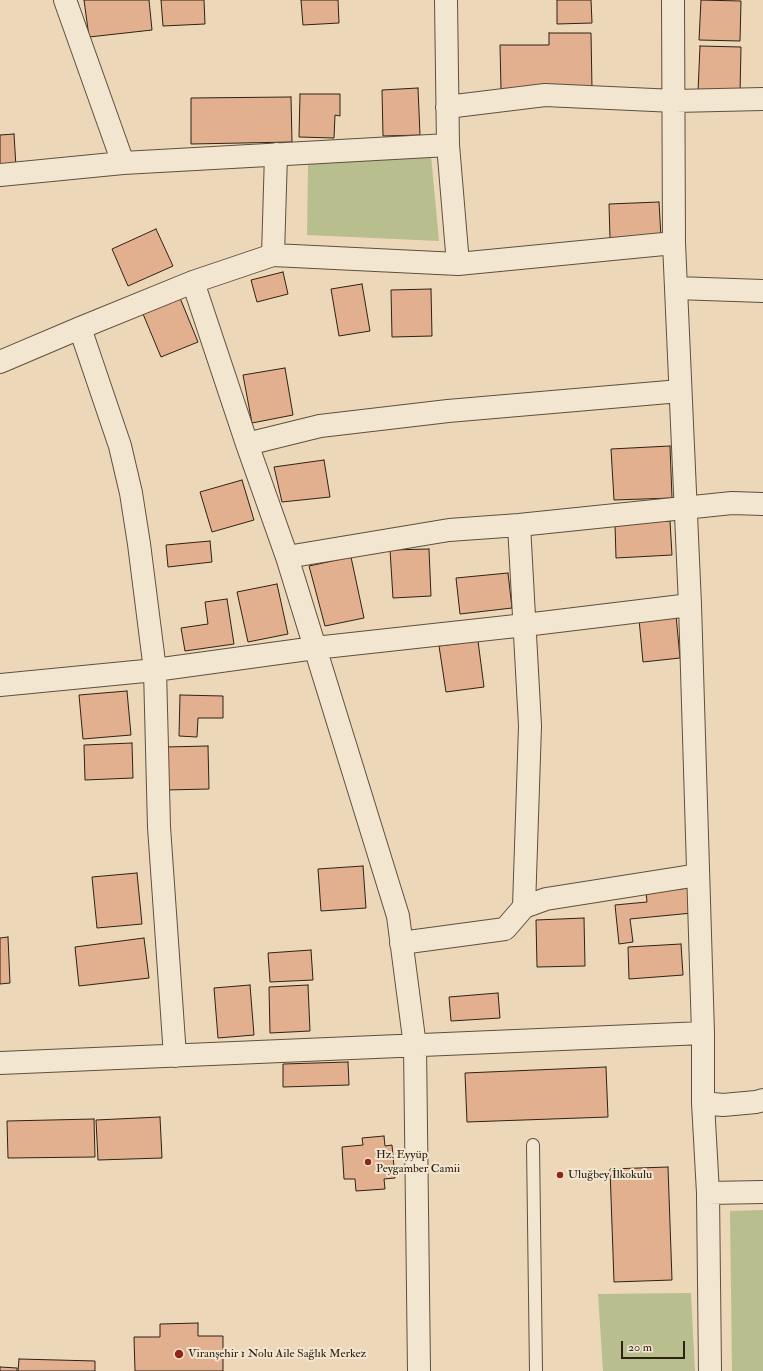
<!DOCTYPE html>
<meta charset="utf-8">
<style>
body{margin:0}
#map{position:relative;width:763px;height:1371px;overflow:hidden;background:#ecd8b8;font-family:"IM FELL Double Pica",serif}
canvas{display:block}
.scale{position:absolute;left:621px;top:1341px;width:64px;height:18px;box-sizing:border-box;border:2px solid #2e2215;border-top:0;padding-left:5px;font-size:12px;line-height:14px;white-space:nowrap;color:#2e2215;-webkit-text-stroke:3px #f3e6d1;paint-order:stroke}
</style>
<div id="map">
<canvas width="763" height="1371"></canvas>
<div class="scale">20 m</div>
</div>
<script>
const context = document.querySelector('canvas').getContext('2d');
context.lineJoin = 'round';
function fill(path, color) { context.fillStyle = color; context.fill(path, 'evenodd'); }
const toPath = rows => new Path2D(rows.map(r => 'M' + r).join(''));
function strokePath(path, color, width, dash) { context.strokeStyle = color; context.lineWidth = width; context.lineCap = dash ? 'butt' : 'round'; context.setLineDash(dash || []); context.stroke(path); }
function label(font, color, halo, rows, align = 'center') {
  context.font = font + ' "IM FELL Double Pica",serif'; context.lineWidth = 4; context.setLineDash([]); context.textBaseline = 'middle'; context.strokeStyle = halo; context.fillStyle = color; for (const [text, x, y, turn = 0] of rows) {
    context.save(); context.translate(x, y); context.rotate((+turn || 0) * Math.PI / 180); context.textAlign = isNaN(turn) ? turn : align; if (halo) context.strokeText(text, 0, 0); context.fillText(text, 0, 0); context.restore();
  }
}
const green = toPath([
 [431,155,439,241,307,235,308,164],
 [763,1210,763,1371,732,1371,730,1211],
 [691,1293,695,1371,603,1371,598,1294]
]);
const building = toPath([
 [84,0,149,0,152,30,89,37,84,0],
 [161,0,204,0,205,24,163,26,161,0],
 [301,0,338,0,339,23,303,25,301,0],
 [557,0,591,0,592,23,557,24,557,0],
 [701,0,741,1,740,41,699,40,701,0],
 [549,33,591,33,592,89,501,90,500,45,549,45,549,33],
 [700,46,741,47,740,93,698,92,700,46],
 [418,88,420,135,383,136,382,90,418,88],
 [300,94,340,94,340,116,335,115,334,138,299,137,300,94],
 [291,97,292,142,191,144,191,98,291,97],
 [14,134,16,167,0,168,0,135,14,134],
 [659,202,661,237,610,239,609,204,659,202],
 [156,229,173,266,128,286,112,249,156,229],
 [283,272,288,294,257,302,251,280,283,272],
 [362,284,370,331,339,336,331,289,362,284],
 [431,289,432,336,392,337,391,290,431,289],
 [180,298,198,342,161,357,143,314,180,298],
 [285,368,293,415,252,423,243,375,285,368],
 [670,446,672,498,614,500,611,449,670,446],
 [324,460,330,497,282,502,274,467,324,460],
 [242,480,254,520,212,532,200,492,242,480],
 [670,521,672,555,616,558,615,524,670,521],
 [210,541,212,562,168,567,166,545,210,541],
 [429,549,431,596,393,598,390,550,429,549],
 [351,557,364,618,325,626,309,566,351,557],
 [508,573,512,608,460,614,456,578,508,573],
 [277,584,288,634,248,642,237,592,277,584],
 [227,599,234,644,185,651,181,628,208,624,205,602,227,599],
 [676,615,680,658,643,662,639,619,676,615],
 [478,641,484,687,446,692,439,646,478,641],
 [127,691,131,735,83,739,79,695,127,691],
 [180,695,223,696,223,718,198,718,197,737,179,736,180,695],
 [132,743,133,778,85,780,84,745,132,743],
 [208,746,209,789,166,790,165,747,208,746],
 [363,866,366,908,321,911,318,869,363,866],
 [137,873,142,924,97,928,92,877,137,873],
 [690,888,692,913,630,919,633,942,619,944,615,905,647,902,646,892,690,888],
 [584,918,585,966,537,967,536,920,584,918],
 [8,937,10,983,0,984,0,938,8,937],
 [144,938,149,978,79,986,75,947,144,938],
 [681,944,683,975,629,979,628,947,681,944],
 [311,950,313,980,270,982,268,953,311,950],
 [250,985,254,1035,218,1038,214,988,250,985],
 [308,985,310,1031,270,1033,269,987,308,985],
 [498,993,500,1018,451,1021,449,997,498,993],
 [348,1062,349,1085,283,1087,283,1064,348,1062],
 [606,1067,608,1117,467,1122,465,1073,606,1067],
 [160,1117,162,1158,98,1160,96,1120,160,1117],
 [94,1119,95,1157,8,1158,7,1121,94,1119],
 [384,1136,385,1146,392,1145,395,1178,384,1179,385,1189,356,1191,355,1179,344,1179,342,1147,363,1145,362,1138,384,1136],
 [668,1167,672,1280,614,1282,610,1169,668,1167],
 [198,1323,198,1336,223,1336,223,1371,135,1371,134,1337,160,1337,160,1324,198,1323],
 [19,1359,95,1361,95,1371,18,1371,19,1359],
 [0,1367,17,1368,17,1371,0,1371,0,1367]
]);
const service = toPath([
 [533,1145,536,1371]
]);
const minor = toPath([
 [65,0,123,163],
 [446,0,448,145,458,264],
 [673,0,674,243,690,605,703,1033,703,1103,708,1193,710,1371],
 [447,107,545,95,675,101,763,99],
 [0,175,123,163,448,145],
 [273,255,276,154],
 [193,282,247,444,287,557,398,916,415,1046,419,1371],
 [676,288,763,291],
 [80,328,120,446,131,493,139,544,155,670,159,827,175,1056],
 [0,362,80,328,193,282,273,255,458,264,674,243],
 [247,444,320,426,448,411,680,391],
 [519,525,530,726,524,907],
 [287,557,449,530,519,525,732,503,763,504],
 [0,685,155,670,315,648,525,625,690,605],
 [401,943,505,929,524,907,546,899,698,875],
 [0,1063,703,1033],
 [703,1103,723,1105,756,1102,763,1100],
 [708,1193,763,1192]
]);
const markers = [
 [368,1162,4,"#8f2418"],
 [560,1175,4,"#8f2418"],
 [179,1354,5,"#8f2418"]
];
const poiNames = [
 ["Hz. Eyyüp",376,1155],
 ["Peygamber Camii",376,1169],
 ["Uluğbey İlkokulu",568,1175],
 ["Viranşehir 1 Nolu Aile Sağlık Merkez",188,1354]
];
fill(green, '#b9be8e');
fill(building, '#e2af8f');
strokePath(building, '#2e2215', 1);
strokePath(service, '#5e503e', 14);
strokePath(minor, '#5e503e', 24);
strokePath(service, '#f3e6d1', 12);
strokePath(minor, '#f3e6d1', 22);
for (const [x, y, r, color] of markers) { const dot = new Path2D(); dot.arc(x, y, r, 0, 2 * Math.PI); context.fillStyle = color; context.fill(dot); strokePath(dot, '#f3e6d1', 1.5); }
label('12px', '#2e2215', '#f3e6d1', poiNames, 'left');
</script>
